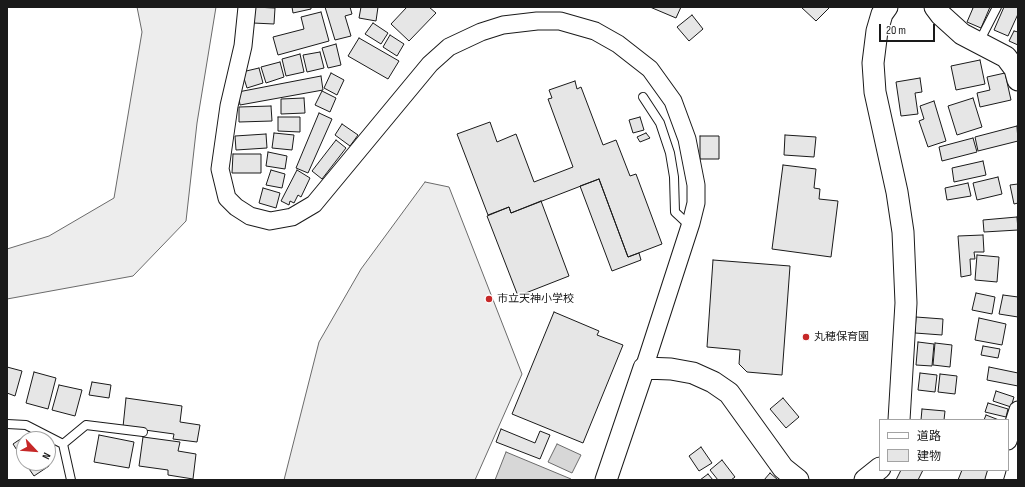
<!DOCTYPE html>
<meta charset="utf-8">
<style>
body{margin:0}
#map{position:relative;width:1025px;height:487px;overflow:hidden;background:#fff;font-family:"Sofia Sans Condensed","Noto Sans JP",sans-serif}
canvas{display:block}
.frame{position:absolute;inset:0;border:8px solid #1a1a1a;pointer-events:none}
.legend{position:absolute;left:879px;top:419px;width:130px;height:52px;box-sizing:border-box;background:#fff;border:1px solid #a3a3a3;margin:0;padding:5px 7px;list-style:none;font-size:12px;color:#1a1a1a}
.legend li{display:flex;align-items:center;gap:8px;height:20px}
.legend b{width:20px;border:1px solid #a3a3a3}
.north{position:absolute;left:16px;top:431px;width:40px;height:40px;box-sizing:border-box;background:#fff;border:1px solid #a3a3a3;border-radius:50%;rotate:116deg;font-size:11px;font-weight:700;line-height:16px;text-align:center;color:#1a1a1a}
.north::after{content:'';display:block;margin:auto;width:14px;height:18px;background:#c62828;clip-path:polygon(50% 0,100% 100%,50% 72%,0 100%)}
.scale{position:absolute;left:879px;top:24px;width:56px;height:18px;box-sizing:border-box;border:2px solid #1a1a1a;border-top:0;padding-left:5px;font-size:12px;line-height:14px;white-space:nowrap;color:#1a1a1a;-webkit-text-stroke:3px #fff;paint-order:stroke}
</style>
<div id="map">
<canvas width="1025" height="487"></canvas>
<div class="frame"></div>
<ul class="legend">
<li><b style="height:5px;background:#fff"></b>道路</li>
<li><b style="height:11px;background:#e6e6e6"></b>建物</li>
</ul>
<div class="north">N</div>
<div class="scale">20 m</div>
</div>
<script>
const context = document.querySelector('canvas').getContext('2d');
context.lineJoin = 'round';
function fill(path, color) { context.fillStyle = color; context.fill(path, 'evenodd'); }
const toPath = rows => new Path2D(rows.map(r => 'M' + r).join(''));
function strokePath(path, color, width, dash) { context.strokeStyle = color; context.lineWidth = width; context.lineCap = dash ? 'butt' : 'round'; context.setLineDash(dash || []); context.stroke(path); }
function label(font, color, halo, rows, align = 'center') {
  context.font = font + ' "Sofia Sans Condensed","Noto Sans JP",sans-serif'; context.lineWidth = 3; context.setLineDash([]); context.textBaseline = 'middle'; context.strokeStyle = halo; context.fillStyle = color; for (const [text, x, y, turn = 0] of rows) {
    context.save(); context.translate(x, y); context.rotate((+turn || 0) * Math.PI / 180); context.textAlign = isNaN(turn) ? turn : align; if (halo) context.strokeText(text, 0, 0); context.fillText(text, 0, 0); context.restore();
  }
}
const built = toPath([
 [137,7,216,7,197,123,186,221,133,276,7,299,7,249,49,236,114,198,142,32,137,7],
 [425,182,449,187,522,374,475,480,284,480,319,342,361,269,425,182]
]);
const water = toPath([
 [557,444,581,455,572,473,548,462,557,444],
 [506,452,571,479,570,480,495,480,506,452]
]);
const building = toPath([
 [254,7,275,8,274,24,253,23,254,7],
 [292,7,311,7,311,9,293,13,292,7],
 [325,7,350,7,352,14,345,16,351,36,335,40,325,7],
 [361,7,378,7,376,21,359,18,361,7],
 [407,7,429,7,436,13,409,41,391,24,407,7],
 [650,7,681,7,676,18,650,7],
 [801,7,830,7,816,21,801,7],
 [970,7,990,7,981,28,967,22,973,8,970,7],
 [1004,7,1018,7,1018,14,1008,36,994,30,1004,7],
 [321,12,329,41,278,55,273,37,304,29,301,17,321,12],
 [692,15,703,29,689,41,677,27,692,15],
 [373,23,388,33,381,44,365,34,373,23],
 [1014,31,1018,32,1018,45,1009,41,1014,31],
 [390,35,404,44,397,56,383,47,390,35],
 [359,38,399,61,388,79,348,56,359,38],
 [336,44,341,65,328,68,322,48,336,44],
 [320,52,324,68,307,72,303,55,320,52],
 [300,54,304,72,286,76,282,59,300,54],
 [980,60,985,84,956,90,951,66,980,60],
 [280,62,284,77,266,83,261,67,280,62],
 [259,68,263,83,247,88,242,72,259,68],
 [331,73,344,80,337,95,324,88,331,73],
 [1005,73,1011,100,980,107,977,93,990,90,987,77,1005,73],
 [321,76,323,90,240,105,238,92,321,76],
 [920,78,922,92,915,93,918,114,901,116,896,82,920,78],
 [575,81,577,89,581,87,603,145,616,140,630,176,636,174,662,244,628,257,599,179,511,213,509,207,488,215,457,134,490,122,497,142,516,134,534,182,573,167,548,99,552,98,549,90,575,81],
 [322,91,336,98,330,112,315,105,322,91],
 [304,98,305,113,281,114,281,99,304,98],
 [973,98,982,127,957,135,948,106,973,98],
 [934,101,946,141,928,147,919,121,924,119,920,106,934,101],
 [271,106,272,121,239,122,239,107,271,106],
 [319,113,332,119,308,173,296,168,319,113],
 [278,117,300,117,300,132,278,131,278,117],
 [640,117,644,130,633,133,629,120,640,117],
 [342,124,358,135,350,146,335,135,342,124],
 [1017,126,1018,141,978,151,975,137,1017,126],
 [274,133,294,135,292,150,272,148,274,133],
 [646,133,650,138,640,142,637,137,646,133],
 [266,134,267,148,236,150,235,136,266,134],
 [785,135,816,137,814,157,784,155,785,135],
 [700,136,719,136,719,159,700,159,700,136],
 [973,138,977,152,942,161,939,147,973,138],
 [336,140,346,148,322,179,312,171,336,140],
 [268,152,287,156,285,169,266,166,268,152],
 [233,154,261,154,261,173,232,173,233,154],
 [983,161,986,175,954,182,952,168,983,161],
 [783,165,816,169,814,188,820,189,819,199,838,201,831,257,772,249,783,165],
 [271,170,285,174,282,188,266,185,271,170],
 [297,170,310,178,301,197,298,195,294,203,290,201,289,205,281,201,297,170],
 [998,177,1002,194,977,200,973,183,998,177],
 [599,179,628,257,639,253,641,260,612,271,580,186,599,179],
 [968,183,971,196,947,200,945,188,968,183],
 [1018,184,1018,203,1014,204,1010,185,1018,184],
 [263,188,280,193,276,208,259,203,263,188],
 [541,201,569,276,518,296,487,216,509,207,511,213,541,201],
 [1017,217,1018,230,984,232,983,220,1017,217],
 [983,235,984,252,974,252,975,259,970,259,971,275,961,277,958,236,983,235],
 [977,255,999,257,997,282,975,280,977,255],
 [713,260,790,266,782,375,747,372,739,364,740,350,707,347,713,260],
 [976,293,995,297,992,314,972,310,976,293],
 [1003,295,1018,297,1018,317,999,314,1003,295],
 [554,312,599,331,597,335,623,345,583,443,512,414,554,312],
 [916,317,943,319,942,335,915,333,916,317],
 [979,318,1006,324,1002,345,975,340,979,318],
 [918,342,934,344,932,366,916,365,918,342],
 [935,343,952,345,950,367,933,365,935,343],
 [983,346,1000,349,998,358,981,355,983,346],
 [7,367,22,371,15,396,7,393,7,367],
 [989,367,1018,373,1018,386,987,380,989,367],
 [34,372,56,378,48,409,26,403,34,372],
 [920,373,937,375,935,392,918,390,920,373],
 [940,374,957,376,955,394,938,392,940,374],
 [92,382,111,385,109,398,89,395,92,382],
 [59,385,82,390,75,416,52,410,59,385],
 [996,391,1014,397,1011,407,993,401,996,391],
 [126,398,182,406,180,422,200,425,197,442,173,439,174,434,123,427,126,398],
 [783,398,799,417,786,428,770,409,783,398],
 [988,403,1008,409,1006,417,985,412,988,403],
 [922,409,945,411,944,420,921,420,922,409],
 [986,415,999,420,984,420,986,415],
 [501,429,535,443,540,431,550,435,540,459,496,442,501,429],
 [28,434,31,439,24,439,24,461,13,444,28,434],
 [99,435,134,442,129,468,94,462,99,435],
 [143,437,180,442,178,451,196,454,193,479,168,475,168,470,139,466,143,437],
 [701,447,712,463,699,471,689,456,701,447],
 [722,460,735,477,731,480,718,480,710,470,722,460],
 [25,463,47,463,49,466,34,476,25,463],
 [901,470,923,470,918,480,896,480,901,470],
 [962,470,990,470,986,480,958,480,962,470],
 [770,473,778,480,764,480,770,473],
 [708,474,713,480,700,480,708,474]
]);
const service = toPath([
 [979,42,997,7],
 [643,97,660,123,670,153,674,177,675,212,690,226],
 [7,424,26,425,63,444,71,480],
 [63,444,86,425,143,432]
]);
const minor = toPath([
 [247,7,243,46,229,106,220,169,227,198,236,207,250,216,270,221,292,217,314,204,430,64,449,47,481,32,503,25,537,21,560,21,595,31,618,44,650,69,673,101,687,139,696,185,696,203,691,223,644,368],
 [1008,441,1018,410],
 [994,480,997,470]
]);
const tertiary = toPath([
 [887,7,882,14,877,31,873,63,875,92,897,192,903,232,906,303,899,420],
 [935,7,941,15,962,34,1006,57,1015,69,1018,80],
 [606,480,644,368,671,369,693,373,713,382,729,393,783,468,798,480],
 [865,480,880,468]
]);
const markers = [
 [489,299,4,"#c62828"],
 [806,337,4,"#c62828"]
];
const poiNames = [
 ["市立天神小学校",497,299],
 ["丸穂保育園",814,337]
];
fill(built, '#ededed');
strokePath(built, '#6a6a6a', 1);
fill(water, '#d7d7d7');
strokePath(water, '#6a6a6a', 1);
fill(building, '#e6e6e6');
strokePath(building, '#1a1a1a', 1);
strokePath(service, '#1a1a1a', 10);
strokePath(minor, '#1a1a1a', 19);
strokePath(tertiary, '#1a1a1a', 23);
strokePath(service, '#fff', 8);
strokePath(minor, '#fff', 17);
strokePath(tertiary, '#fff', 21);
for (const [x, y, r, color] of markers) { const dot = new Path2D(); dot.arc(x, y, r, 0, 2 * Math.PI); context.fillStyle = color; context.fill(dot); strokePath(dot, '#fff', 1.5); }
label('11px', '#1a1a1a', '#fff', poiNames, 'left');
</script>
